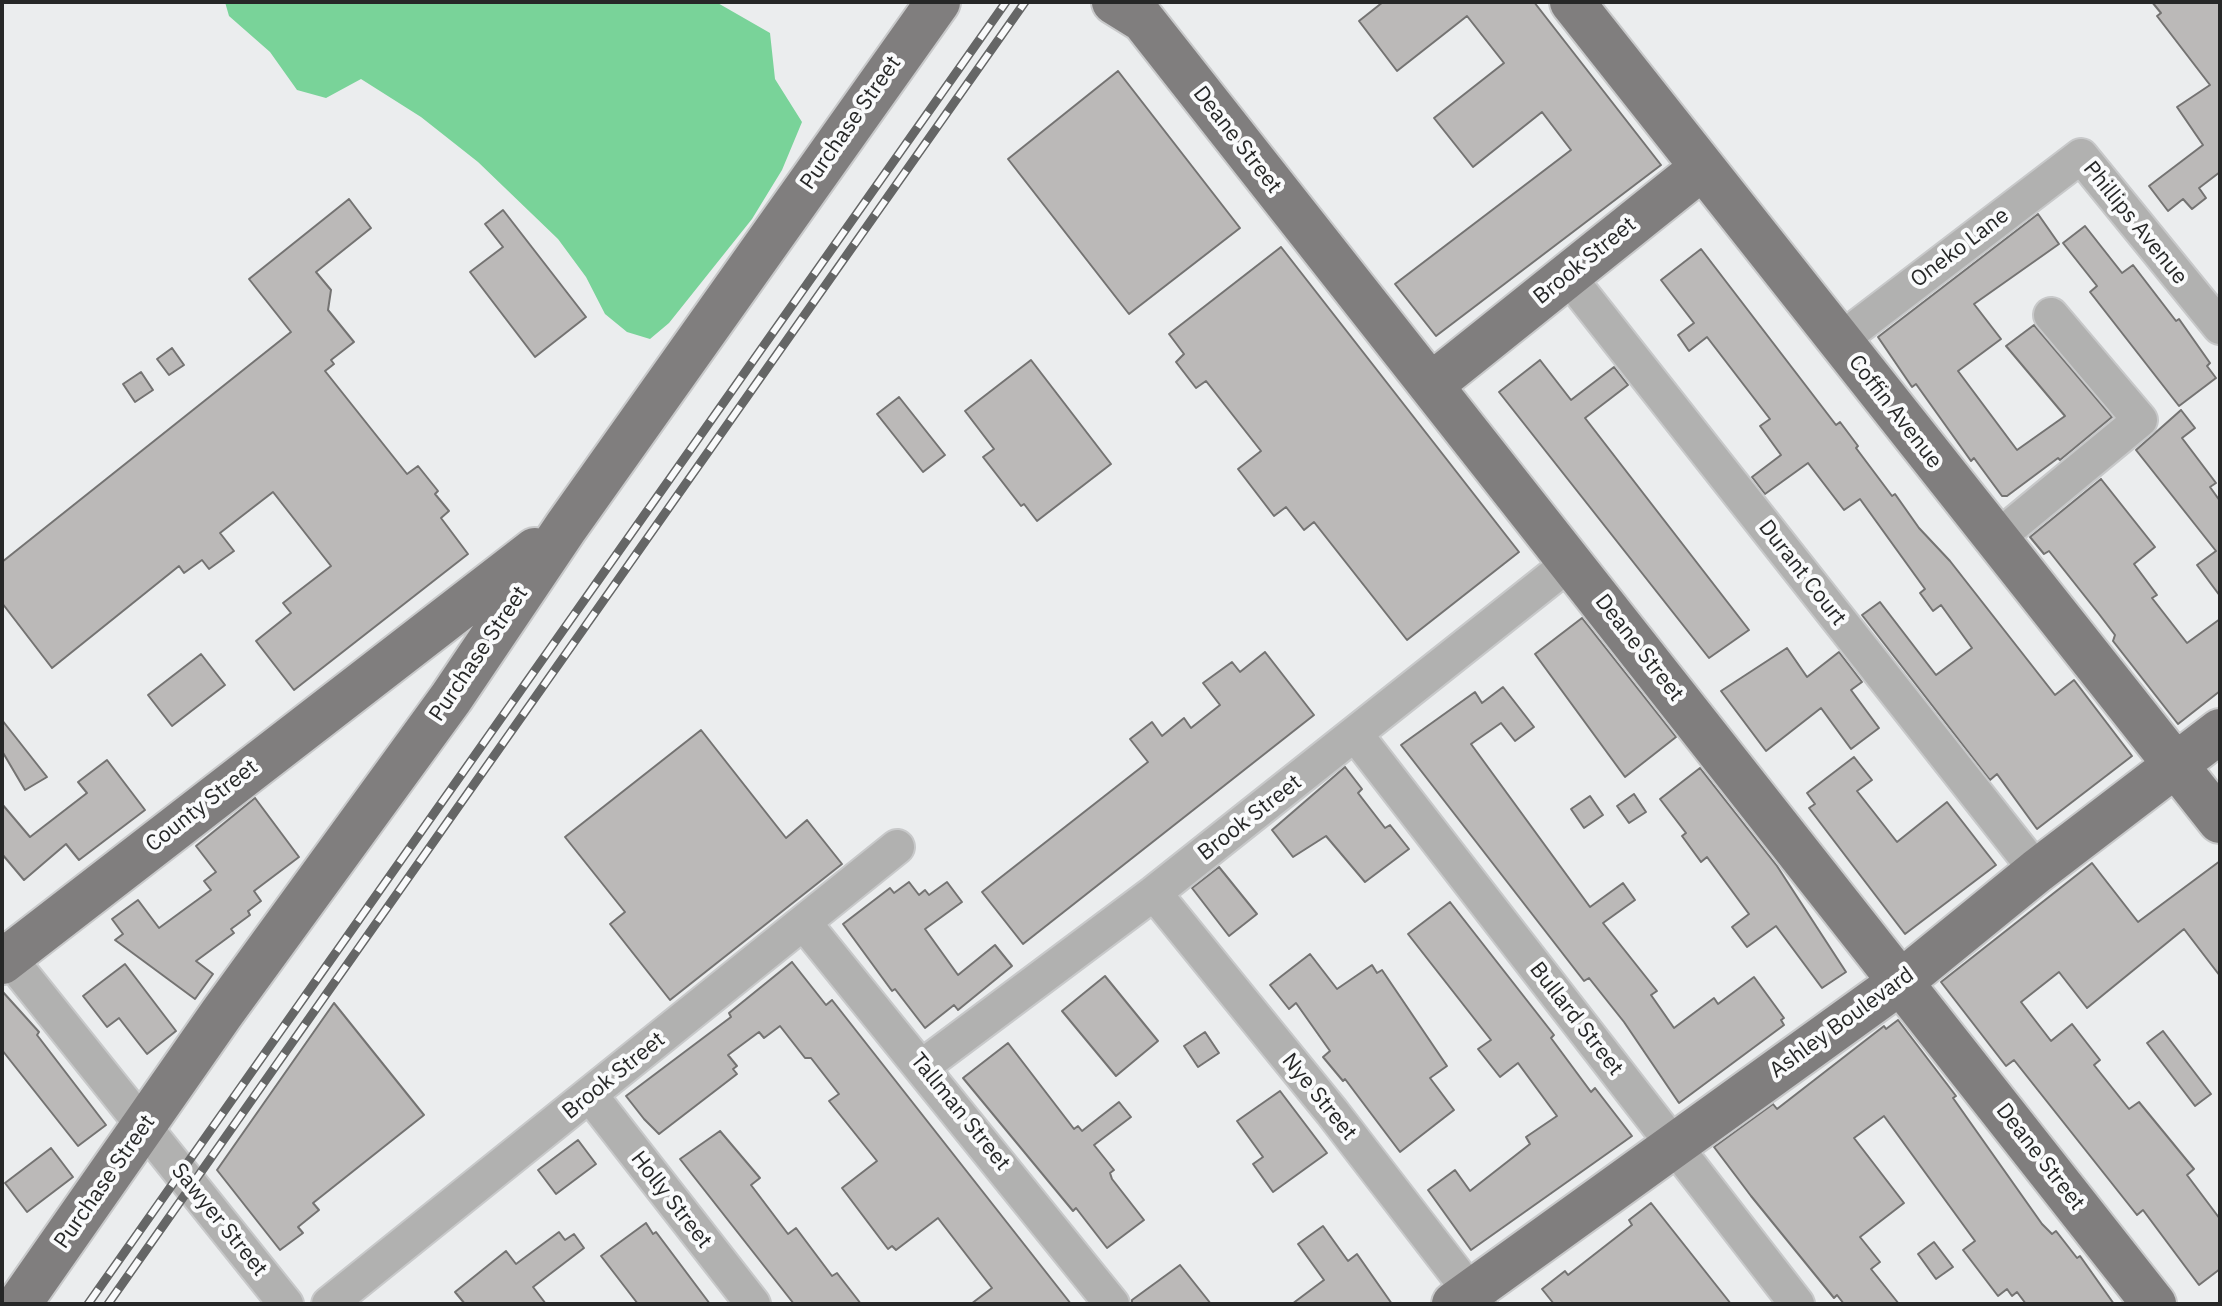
<!DOCTYPE html>
<style>
body{margin:0}
#map{position:relative;width:2222px;height:1306px;overflow:hidden;background:#ebedee;font-family:"IBM Plex Sans",sans-serif}
canvas{display:block}
.frame{position:absolute;inset:0;border:4px solid #262727;pointer-events:none}
</style>
<div id="map">
<canvas width="2222" height="1306"></canvas>
<div class="frame"></div>
</div>
<script>
const context = document.querySelector('canvas').getContext('2d');
context.lineJoin = 'round';
function fill(path, color) { context.fillStyle = color; context.fill(path, 'evenodd'); }
const toPath = rows => new Path2D(rows.map(r => 'M' + r).join(''));
function strokePath(path, color, width, dash) { context.strokeStyle = color; context.lineWidth = width; context.lineCap = dash ? 'butt' : 'round'; context.setLineDash(dash || []); context.stroke(path); }
function label(font, color, halo, rows, align = 'center') {
  context.font = font + ' "IBM Plex Sans",sans-serif'; context.lineWidth = 8; context.setLineDash([]); context.textBaseline = 'middle'; context.strokeStyle = halo; context.fillStyle = color; for (const [text, x, y, turn = 0] of rows) {
    context.save(); context.translate(x, y); context.rotate((+turn || 0) * Math.PI / 180); context.textAlign = isNaN(turn) ? turn : align; if (halo) context.strokeText(text, 0, 0); context.fillText(text, 0, 0); context.restore();
  }
}
const forest = toPath([
 [225,2,716,2,770,33,775,79,802,122,782,170,752,219,669,323,650,339,627,332,605,314,586,277,558,239,478,162,421,117,361,79,326,98,297,90,270,52,229,16]
]);
const building = toPath([
 [1383,2,1534,2,1661,165,1436,336,1395,284,1571,150,1542,112,1473,167,1434,118,1504,63,1467,16,1397,71,1359,21,1383,2],
 [2152,2,2220,2,2220,172,2199,188,2206,198,2192,209,2183,199,2168,211,2149,186,2203,145,2177,107,2210,85,2157,16,2161,13,2152,2],
 [1118,71,1240,228,1129,314,1008,159,1118,71],
 [349,199,371,228,316,272,331,290,328,310,354,342,331,360,334,364,325,371,407,474,418,466,438,491,435,494,449,511,441,518,468,554,294,690,256,641,291,613,283,603,331,566,273,492,220,533,234,551,209,569,202,560,184,573,179,566,52,668,2,603,2,562,291,332,249,279,349,199],
 [503,210,586,317,535,357,470,272,503,247,485,224,503,210],
 [2038,214,2059,244,1974,304,2001,339,1958,371,2017,450,2065,416,2006,346,2034,325,2112,417,2060,460,2058,458,2007,496,2002,496,1974,458,1971,461,1916,384,1912,387,1878,337,2038,214],
 [2085,226,2122,273,2133,265,2176,321,2179,319,2210,363,2207,366,2216,378,2179,406,2090,292,2097,286,2063,243,2085,226],
 [1281,247,1519,552,1407,640,1314,522,1304,530,1286,507,1274,516,1238,469,1261,451,1206,381,1196,388,1176,362,1184,354,1169,334,1281,247],
 [1701,249,1836,425,1840,422,1858,446,1856,448,1892,496,1895,494,1919,528,1950,561,2055,695,2074,680,2132,756,2037,829,1997,774,1990,780,1862,615,1880,602,1936,675,1972,648,1941,605,1933,611,1920,593,1925,589,1860,499,1844,510,1808,463,1765,494,1752,477,1781,455,1760,426,1770,419,1707,337,1689,351,1678,335,1694,323,1661,280,1701,249],
 [172,348,184,365,169,375,157,359,172,348],
 [1031,360,1111,464,1037,521,1024,504,1021,506,983,457,994,449,965,411,1031,360],
 [1540,360,1571,400,1614,367,1628,385,1585,418,1749,630,1709,658,1499,392,1540,360],
 [141,372,153,390,135,402,123,384,141,372],
 [899,397,945,455,923,472,877,414,899,397],
 [2181,410,2195,428,2182,438,2216,483,2210,487,2220,501,2220,596,2197,565,2216,551,2136,450,2181,410],
 [2101,479,2155,547,2134,564,2157,595,2152,598,2187,643,2220,619,2220,691,2178,724,2113,641,2115,635,2099,614,2049,551,2044,554,2030,537,2101,479],
 [1582,618,1676,737,1625,777,1535,654,1582,618],
 [1787,648,1807,677,1839,652,1862,682,1851,690,1879,728,1851,749,1821,708,1766,751,1721,691,1787,648],
 [1265,652,1314,715,1023,944,982,892,1148,762,1130,739,1152,722,1162,736,1184,718,1191,728,1220,705,1203,683,1232,662,1240,672,1265,652],
 [201,654,225,685,172,726,148,695,201,654],
 [1503,687,1534,727,1515,741,1501,723,1471,744,1590,907,1623,883,1635,900,1603,923,1657,991,1651,995,1674,1028,1714,998,1718,1004,1754,977,1784,1018,1781,1020,1784,1025,1679,1103,1624,1022,1589,978,1584,981,1401,745,1475,692,1482,703,1503,687],
 [2,720,47,777,25,790,2,751,2,720],
 [701,730,786,838,807,820,842,864,670,1000,610,924,625,912,565,837,701,730],
 [1854,757,1872,780,1857,791,1897,842,1947,802,1996,865,1905,934,1809,808,1815,804,1807,793,1854,757],
 [107,760,145,810,79,860,66,844,24,880,2,854,2,804,30,837,87,793,78,782,107,760],
 [1345,767,1362,789,1358,793,1385,828,1390,825,1409,849,1365,882,1326,836,1293,857,1272,830,1345,767],
 [1700,768,1777,866,1846,972,1822,988,1776,926,1747,947,1732,927,1749,914,1707,857,1701,862,1682,836,1686,833,1660,799,1700,768],
 [1634,794,1646,812,1629,823,1617,806,1634,794],
 [1590,796,1603,815,1584,828,1571,809,1590,796],
 [255,798,299,857,254,891,261,901,248,911,250,915,231,929,234,933,196,961,213,974,195,999,115,940,123,934,112,919,138,900,159,928,211,890,204,881,216,872,196,846,255,798],
 [2220,861,2220,976,2184,929,2087,1008,2059,972,2021,1002,2051,1041,2072,1024,2100,1060,2094,1065,2129,1109,2139,1102,2194,1169,2187,1175,2220,1219,2220,1269,2199,1285,2143,1210,2137,1215,2014,1060,2006,1066,1941,982,2092,863,2138,922,2220,861],
 [1219,867,1257,914,1229,936,1192,888,1219,867],
 [909,882,919,895,925,890,929,895,947,882,962,902,925,929,958,975,995,945,1012,966,958,1010,954,1005,925,1028,895,989,892,991,843,924,890,888,894,893,909,882],
 [1450,902,1554,1035,1551,1038,1591,1092,1595,1088,1632,1136,1471,1250,1428,1190,1455,1170,1470,1191,1530,1144,1526,1137,1557,1116,1518,1063,1500,1077,1478,1049,1491,1040,1408,934,1450,902],
 [1310,954,1337,989,1372,965,1377,973,1382,970,1447,1066,1430,1078,1454,1110,1400,1152,1345,1079,1343,1081,1323,1057,1330,1051,1296,1003,1289,1009,1270,985,1310,954],
 [792,962,826,1005,832,1000,1071,1304,971,1304,992,1288,938,1218,896,1250,892,1246,888,1249,842,1188,877,1161,829,1101,839,1094,811,1058,805,1058,780,1026,764,1038,759,1032,728,1055,737,1066,733,1069,737,1074,659,1134,644,1119,626,1096,731,1017,729,1013,792,962],
 [125,964,176,1031,147,1054,119,1018,107,1027,83,996,125,964],
 [1105,976,1158,1041,1116,1076,1062,1011,1105,976],
 [2,991,39,1032,37,1035,106,1125,78,1146,2,1050,2,991],
 [334,1003,424,1115,313,1203,319,1210,298,1227,303,1233,280,1250,217,1170,334,1003],
 [1898,1020,1956,1096,1953,1098,2042,1224,2052,1234,2056,1231,2077,1258,2080,1256,2114,1304,2026,1304,2017,1292,2012,1296,2007,1289,1998,1296,1963,1250,1975,1241,1884,1116,1854,1138,1904,1203,1860,1237,1880,1262,1871,1269,1899,1304,1844,1304,1837,1295,1834,1298,1751,1196,1714,1147,1773,1104,1777,1109,1884,1026,1886,1029,1898,1020],
 [2163,1031,2211,1094,2195,1106,2147,1043,2163,1031],
 [1205,1032,1219,1053,1198,1067,1184,1046,1205,1032],
 [1008,1043,1074,1129,1078,1126,1082,1131,1119,1102,1131,1117,1094,1145,1114,1170,1110,1173,1112,1179,1144,1220,1107,1248,1076,1208,1073,1211,963,1078,1008,1043],
 [1280,1091,1327,1153,1273,1192,1253,1164,1263,1157,1237,1121,1280,1091],
 [720,1131,760,1178,751,1185,788,1234,796,1228,832,1276,837,1273,861,1304,794,1304,680,1159,720,1131],
 [578,1140,596,1164,556,1194,538,1170,578,1140],
 [51,1148,73,1177,27,1212,5,1183,51,1148],
 [1651,1203,1731,1304,1554,1304,1542,1289,1565,1271,1568,1275,1632,1225,1629,1220,1651,1203],
 [646,1223,653,1234,656,1232,710,1304,638,1304,601,1256,646,1223],
 [1323,1226,1348,1261,1357,1254,1392,1304,1292,1304,1324,1280,1298,1244,1323,1226],
 [559,1232,565,1240,574,1234,584,1248,533,1287,546,1304,465,1304,455,1292,506,1251,516,1264,559,1232],
 [1934,1242,1953,1267,1936,1279,1918,1254,1934,1242],
 [1180,1265,1211,1304,1132,1304,1132,1300,1180,1265]
]);
const minor = toPath([
 [1567,275,2037,871],
 [1839,341,2081,156,2220,327],
 [1996,539,2140,420,2051,315],
 [1355,734,1797,1304],
 [1154,893,1332,1112,1480,1304],
 [804,923,1112,1304],
 [2,949,286,1304],
 [923,1066,1154,893,1571,562],
 [590,1095,753,1304],
 [329,1304,897,847]
]);
const major = toPath([
 [1114,2,1143,20,2154,1304],
 [1572,2,2220,821],
 [1431,385,1702,168],
 [2,962,535,550],
 [19,1304,222,1013,451,698,566,527,938,2],
 [1454,1304,1902,981,2037,871,2220,731]
]);
const rail = toPath([
 [88,1304,1006,2],
 [108,1304,1025,2]
]);
const streetNames = [
 ["Purchase Street",851,123,-55],
 ["Deane Street",1237,140,52],
 ["Phillips Avenue",2135,223,51],
 ["Oneko Lane",1960,248,-37],
 ["Brook Street",1585,261,-39],
 ["Coffin Avenue",1895,412,52],
 ["Durant Court",1802,573,52],
 ["Deane Street",1639,648,52],
 ["Purchase Street",479,654,-56],
 ["County Street",202,806,-38],
 ["Brook Street",1250,818,-38],
 ["Bullard Street",1576,1019,52],
 ["Ashley Boulevard",1842,1023,-36],
 ["Brook Street",614,1076,-39],
 ["Nye Street",1319,1097,51],
 ["Tallman Street",960,1112,51],
 ["Deane Street",2040,1157,52],
 ["Purchase Street",105,1182,-55],
 ["Holly Street",671,1200,52],
 ["Sawyer Street",219,1220,51]
];
fill(forest, '#79d399');
fill(building, '#bbb9b8');
strokePath(building, '#747372', 2);
strokePath(minor, '#c8c9ca', 38);
strokePath(major, '#c8c9ca', 48);
strokePath(minor, '#b1b1b0', 34);
strokePath(major, '#807e7e', 44);
strokePath(rail, '#656666', 9);
strokePath(rail, '#f9fafb', 6, [18]);
label('22px', '#262727', '#f9fafb', streetNames);
</script>
